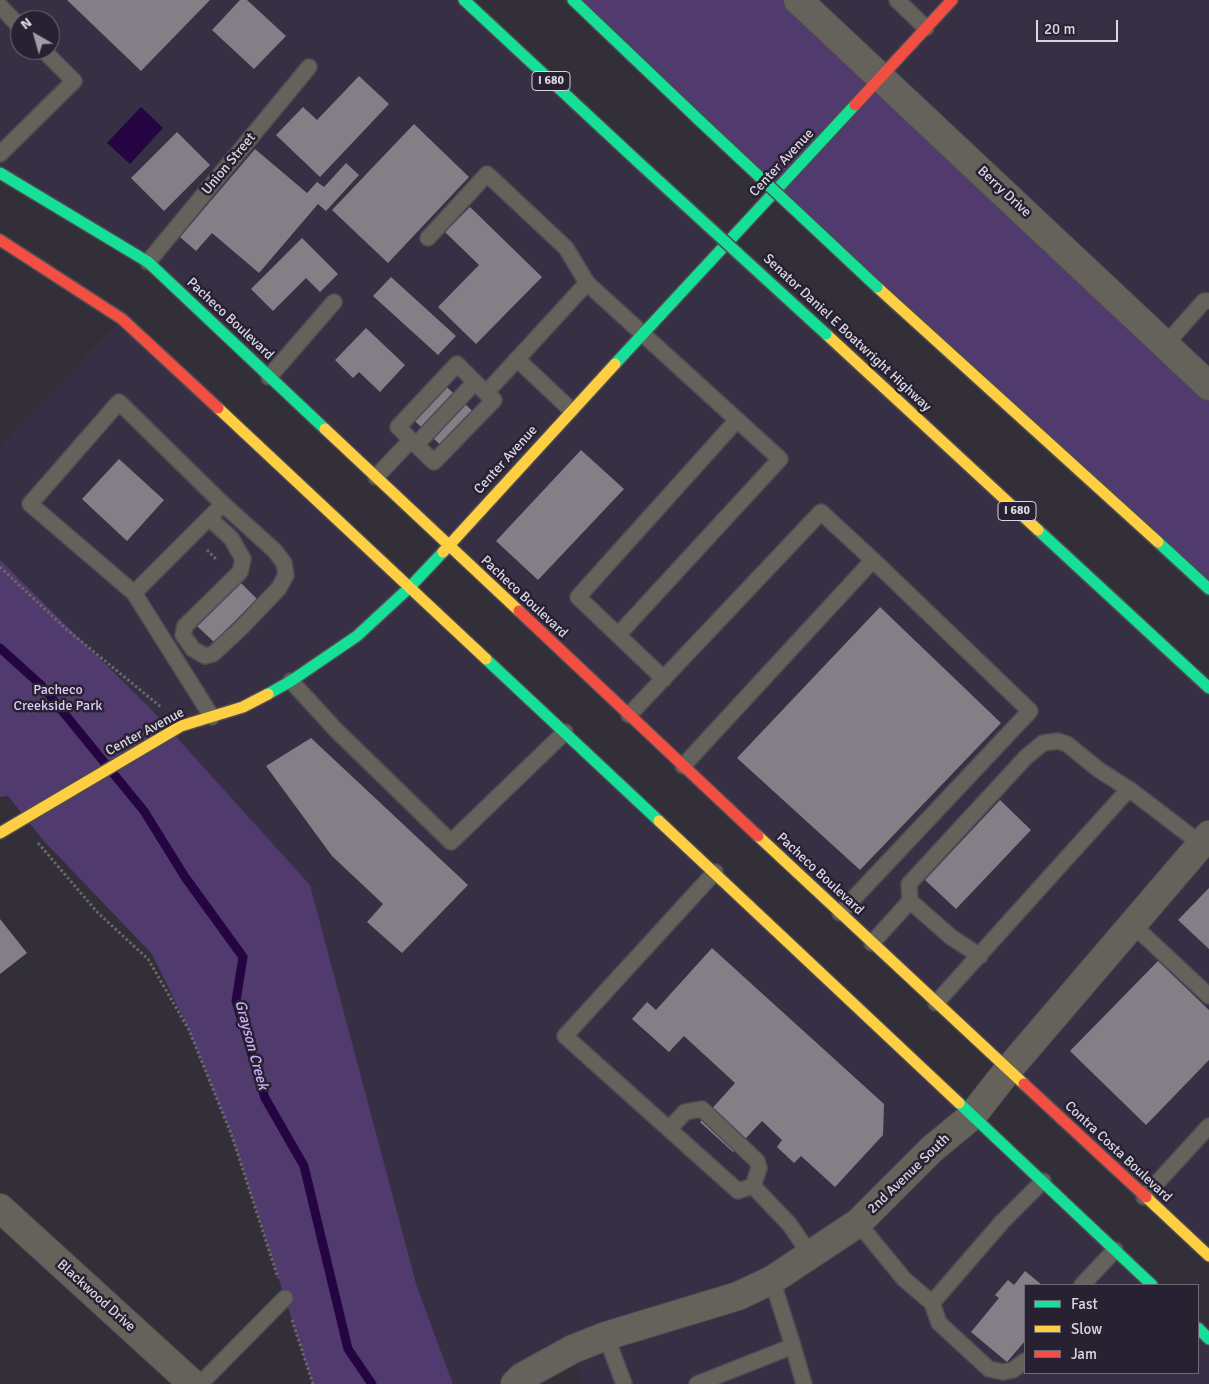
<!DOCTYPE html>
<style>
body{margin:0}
#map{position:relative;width:1209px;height:1384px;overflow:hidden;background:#332f38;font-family:Signika,sans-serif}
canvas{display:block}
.legend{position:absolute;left:1024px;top:1284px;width:175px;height:90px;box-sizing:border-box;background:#282132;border:1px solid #6f6978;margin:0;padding:6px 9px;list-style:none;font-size:15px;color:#dad6e2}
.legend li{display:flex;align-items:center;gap:10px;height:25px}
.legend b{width:25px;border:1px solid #6f6978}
.north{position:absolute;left:10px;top:10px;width:50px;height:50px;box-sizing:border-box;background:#282132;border:1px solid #6f6978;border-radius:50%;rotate:322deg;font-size:14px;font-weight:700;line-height:20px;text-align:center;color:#dad6e2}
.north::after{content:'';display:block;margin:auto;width:18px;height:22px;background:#a09ca6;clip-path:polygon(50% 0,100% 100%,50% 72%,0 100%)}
.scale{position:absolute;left:1036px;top:20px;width:82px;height:22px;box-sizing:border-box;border:2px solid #dad6e2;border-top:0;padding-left:6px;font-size:15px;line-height:18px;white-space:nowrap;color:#dad6e2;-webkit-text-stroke:4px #282132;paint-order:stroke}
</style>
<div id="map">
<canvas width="1209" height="1384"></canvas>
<ul class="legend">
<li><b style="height:6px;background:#16e098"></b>Fast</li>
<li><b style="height:6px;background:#ffcf43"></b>Slow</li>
<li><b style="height:6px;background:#f24e42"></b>Jam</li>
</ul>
<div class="north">N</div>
<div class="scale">20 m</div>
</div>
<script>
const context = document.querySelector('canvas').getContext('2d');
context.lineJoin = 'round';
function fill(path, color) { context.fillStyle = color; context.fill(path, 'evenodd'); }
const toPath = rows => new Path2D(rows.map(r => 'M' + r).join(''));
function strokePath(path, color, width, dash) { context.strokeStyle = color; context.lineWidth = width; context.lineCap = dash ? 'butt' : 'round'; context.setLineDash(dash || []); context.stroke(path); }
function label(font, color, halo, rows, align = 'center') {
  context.font = font + ' Signika,sans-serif'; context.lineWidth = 5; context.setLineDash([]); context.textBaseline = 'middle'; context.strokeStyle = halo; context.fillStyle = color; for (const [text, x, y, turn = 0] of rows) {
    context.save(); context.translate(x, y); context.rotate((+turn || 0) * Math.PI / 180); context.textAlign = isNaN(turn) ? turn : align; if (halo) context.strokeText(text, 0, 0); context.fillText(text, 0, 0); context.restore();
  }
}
const built = toPath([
 [0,0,464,0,1209,688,1209,1256,148,262,0,173],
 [20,20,50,20,50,50,20,50],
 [798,0,1209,0,1209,390],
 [122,319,1152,1285,1025,1285,1025,1373,1198,1373,1198,1328,1209,1339,1209,1384,582,1384,573,1349,515,1384,453,1384,417,1287,310,885,151,709,0,560,0,445]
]);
const green = toPath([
 [573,0,798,0,1209,386,1209,589],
 [0,560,151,709,310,885,417,1287,453,1384,313,1384,232,1136,189,1030,152,954,42,839,8,796,0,797]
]);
const water = toPath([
 [141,107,163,128,130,164,107,143]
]);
const stream = toPath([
 [0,648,41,685,144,811,185,877,243,957,236,1001,265,1098,304,1166,348,1349,372,1384]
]);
const building = toPath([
 [67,0,210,0,141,71],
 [240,0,247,0,286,36,254,69,212,30],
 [359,76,389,104,320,177,276,135,303,107,317,120],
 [414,124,469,177,388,263,332,210],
 [177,132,210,165,164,211,131,178],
 [255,149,307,193,317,182,324,187,346,163,359,175,326,211,318,204,259,273,212,233,196,251,180,237],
 [470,207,542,277,476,344,438,307,479,265,445,232],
 [302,238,338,274,320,292,306,278,273,311,251,289],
 [391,277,456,336,438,355,373,296],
 [366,328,405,365,380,392,359,372,353,378,335,360],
 [436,377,480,418,448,452,404,411],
 [581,450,624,489,538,580,496,541],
 [119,459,164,500,127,541,82,499],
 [240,582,257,599,214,642,197,626],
 [880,607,1001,723,860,870,737,758],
 [311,738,468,885,402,953,367,922,383,904,332,856,266,766],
 [1000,800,1031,830,956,909,925,880],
 [1209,888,1209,949,1178,920],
 [0,919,27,953,0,974],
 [712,948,884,1104,883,1135,835,1187,801,1156,794,1163,777,1147,782,1140,762,1121,733,1152,700,1122,735,1083,684,1036,669,1052,632,1019,647,1002,656,1010],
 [1158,961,1209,1010,1209,1060,1146,1125,1070,1051],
 [1025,1271,1042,1285,1025,1285,1025,1341,1007,1362,971,1332,999,1298,995,1295,1008,1280,1014,1285]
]);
const path = toPath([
 [207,550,216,559],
 [0,567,66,629,161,707],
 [38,843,98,913,148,959,189,1030,232,1136,278,1278],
 [292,1320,313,1384]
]);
const lane = toPath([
 [897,0,926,28],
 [0,6,20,27],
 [0,154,74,81,43,50],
 [148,262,309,67],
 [587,283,780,459,618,635],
 [1165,345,1204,301,1209,301],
 [517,359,571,410],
 [269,377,334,302],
 [411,440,398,427,457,364,475,382],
 [416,445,434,462,494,400,486,393],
 [376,477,411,440,416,445,475,382,486,393,587,283,566,248,487,174,428,238],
 [209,518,231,538,243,559,240,572,185,626,183,635,193,649,205,656,213,654,242,627,279,588,286,575,284,563,275,551,223,504],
 [134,593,223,504,119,402,30,504,134,593,212,717],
 [664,679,578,597,737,420],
 [291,681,336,730,451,842,565,732],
 [629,715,821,512,873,560,683,766],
 [715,872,565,1036,738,1191,753,1186,790,1225,811,1256],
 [840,913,1030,711,873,560],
 [1133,925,1209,996],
 [872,943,910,901],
 [980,956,951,937,910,901,909,884,1026,757,1043,743,1058,741,1067,744,1099,770,1129,789],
 [936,1003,1129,789,1201,844],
 [669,1129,685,1112,702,1109,757,1161,759,1168,753,1186],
 [1144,1197,1209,1126],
 [858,1223,904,1279,932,1303,1002,1222,1043,1181],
 [1082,1285,1115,1250],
 [932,1303,939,1323,989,1369,1003,1372,1013,1370,1025,1361],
 [606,1336,624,1384],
 [793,1346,804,1384],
 [200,1384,285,1298],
 [697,1384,793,1346,772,1280]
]);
const street = toPath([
 [798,0,1209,386],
 [0,1208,193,1384],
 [515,1384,522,1377,573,1349,606,1336,738,1296,772,1280,858,1223,932,1149,972,1116,1008,1070,1209,835]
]);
const fast = toPath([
 [464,0,637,161],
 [573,0,701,122],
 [0,173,148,262,325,429],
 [615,364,855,105],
 [1038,530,1209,688],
 [1158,542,1209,589],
 [486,659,659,821],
 [268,694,291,681,357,636,410,587,443,552],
 [959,1103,1152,1285],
 [1198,1328,1209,1339]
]);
const slow = toPath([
 [877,287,1158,542],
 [826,334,1038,530],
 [218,408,486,659],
 [325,429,519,611],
 [443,552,615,364],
 [659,821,959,1103],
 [0,833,181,726,243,707,268,694],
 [758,836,1024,1084],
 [1146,1197,1209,1256]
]);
const jam = toPath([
 [855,105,952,0],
 [0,240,122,319,218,408],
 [519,611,758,836],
 [1024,1084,1146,1197]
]);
const fastBridge = toPath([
 [701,122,877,287],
 [637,161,826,334]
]);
const shields = [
 [551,81,38],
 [1017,511,38]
];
const shieldNames = [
 ["I 680",551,81],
 ["I 680",1017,511]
];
const streetNames = [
 ["Center Avenue",782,163,-47],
 ["Union Street",229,164,-50],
 ["Berry Drive",1004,192,43],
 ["Pacheco Boulevard",230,319,43],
 ["Senator Daniel E Boatwright Highway",847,333,43],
 ["Center Avenue",506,460,-48],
 ["Pacheco Boulevard",524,597,43],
 ["Center Avenue",145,732,-28],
 ["Pacheco Boulevard",820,874,43],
 ["Contra Costa Boulevard",1118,1152,43],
 ["2nd Avenue South",909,1174,-44],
 ["Blackwood Drive",96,1296,42]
];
const parkNames = [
 ["Pacheco",58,690],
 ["Creekside Park",58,706]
];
const waterNames = [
 ["Grayson Creek",251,1045,75]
];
fill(built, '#372f44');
fill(green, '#503a6e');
fill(water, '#240441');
strokePath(stream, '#240441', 9);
fill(building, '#827f87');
strokePath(lane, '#4e4b52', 18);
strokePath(street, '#4e4b52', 30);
strokePath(fast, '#4e4b52', 14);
strokePath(slow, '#4e4b52', 14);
strokePath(jam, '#4e4b52', 14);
strokePath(path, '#6a6966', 3, [2.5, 2.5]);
strokePath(lane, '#64625a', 15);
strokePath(street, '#64625a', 28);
strokePath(fast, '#16e098', 11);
strokePath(slow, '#ffcf43', 11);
strokePath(jam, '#f24e42', 11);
strokePath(fastBridge, '#4e4b52', 14, []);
strokePath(fastBridge, '#16e098', 11);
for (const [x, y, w] of shields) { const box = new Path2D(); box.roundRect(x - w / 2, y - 9.5, w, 19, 4); context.fillStyle = '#282132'; context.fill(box); strokePath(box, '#dad6e2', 1); }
label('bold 12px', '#dad6e2', null, shieldNames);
label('14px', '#dad6e2', '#282132', streetNames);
label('14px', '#daccf4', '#282132', parkNames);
label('italic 15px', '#ccaefd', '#282132', waterNames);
</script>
